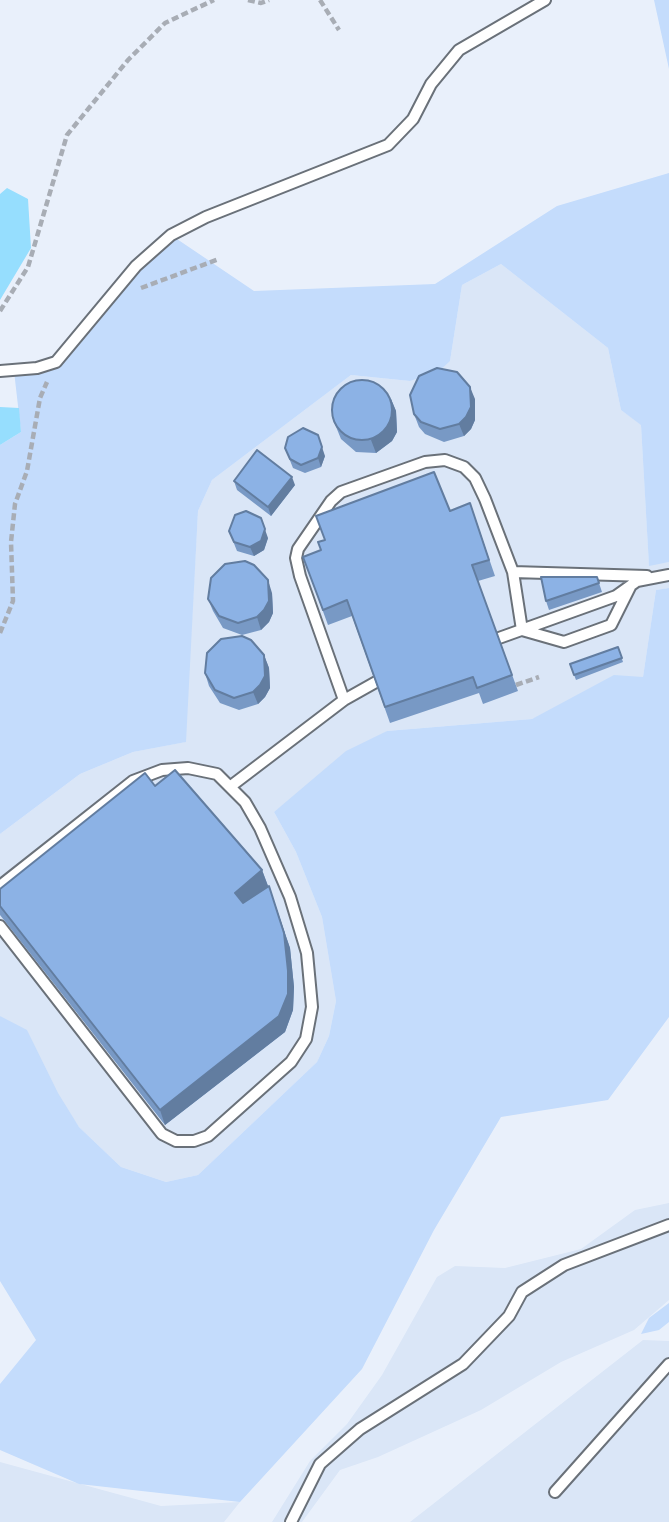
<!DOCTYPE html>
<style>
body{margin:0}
canvas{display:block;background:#e9f0fb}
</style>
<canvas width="669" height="1522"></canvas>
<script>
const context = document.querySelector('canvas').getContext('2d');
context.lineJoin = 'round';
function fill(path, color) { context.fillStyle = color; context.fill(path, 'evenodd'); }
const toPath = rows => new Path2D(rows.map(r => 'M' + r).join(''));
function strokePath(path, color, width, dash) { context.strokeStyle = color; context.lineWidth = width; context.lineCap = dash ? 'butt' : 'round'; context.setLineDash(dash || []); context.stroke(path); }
const built = toPath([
 [501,264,608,348,621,410,641,424,649,565,669,562,669,588,656,590,643,677,532,719,387,731,274,812,296,852,322,917,336,1001,329,1036,317,1062,198,1175,166,1182,121,1167,79,1127,0,1016,0,834,80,774,133,752,185,742,198,511,212,480,351,375,410,381,450,361,462,285],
 [669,1203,669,1300,634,1330,561,1362,481,1410,378,1457,340,1470,302,1522,272,1522,310,1461,347,1424,382,1375,437,1277,455,1266,505,1268,581,1249,635,1210],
 [643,1340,669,1341,669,1522,410,1522],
 [0,1462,161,1506,240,1502,224,1522,0,1522]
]);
const green = toPath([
 [654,0,669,0,669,69],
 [669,173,669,562,649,566,641,425,621,410,608,348,501,264,462,285,450,361,439,371,410,381,351,375,212,480,198,511,186,742,133,752,80,774,0,834,0,445,21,432,14,371,56,362,171,235,254,291,435,284,557,206],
 [669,588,669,1017,608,1100,501,1117,434,1230,362,1369,240,1502,79,1484,0,1450,0,1384,36,1340,0,1281,0,1016,27,1030,58,1093,79,1127,121,1167,166,1182,198,1175,317,1062,329,1036,336,1001,322,917,296,852,274,812,346,751,387,731,532,719,614,675,643,677,656,590],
 [669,1303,669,1322,659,1330,641,1334,649,1318]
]);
const water = toPath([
 [7,188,28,199,31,248,0,300,0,194],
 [0,407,19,408,21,432,0,445]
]);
const path = toPath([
 [248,0,261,3,269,0],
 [320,0,339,30],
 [141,288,219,259],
 [0,311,28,267,67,135,128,60,165,23,214,0],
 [0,633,13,601,11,542,15,504,27,471,40,398,47,382],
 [516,685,539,677]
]);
const lane = toPath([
 [0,371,37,368,56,362,136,266,171,235,206,217,388,145,413,119,431,84,459,50,545,0],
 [513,572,647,576],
 [499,638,616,596,637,581,669,575],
 [344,700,300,576,296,558,298,549,331,501,341,492,425,462,445,460,464,467,475,478,485,499,513,572,522,630,564,642,611,625,630,587],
 [231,786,344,700,376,682],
 [0,886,133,781,162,770,188,768,217,774,245,802,260,828,290,897,307,953,312,1007,306,1039,291,1062,208,1136,194,1141,176,1141,162,1134,0,926],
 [555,1492,669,1364],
 [291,1522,320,1464,360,1429,463,1364,509,1316,522,1292,564,1265,669,1225]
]);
const wall = toPath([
 [391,399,396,411,397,432,392,441,376,453,356,452,341,439,332,417],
 [475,399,475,420,471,429,464,436,444,442,425,434,419,427,414,414],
 [285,448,325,456,321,467,305,473,293,468],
 [234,481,295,485,271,516,237,490],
 [470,503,495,576,478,581,518,691,483,704,479,693,390,723,352,616,328,625,303,557,321,550,325,540,316,516,450,511],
 [229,531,268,538,264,550,254,556,237,551],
 [597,577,602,592,549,610,546,601],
 [272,593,273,613,269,622,261,630,242,635,223,628,213,611,208,599],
 [618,647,623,662,576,680,570,664],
 [264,655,269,668,270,688,265,697,258,704,239,710,220,703,209,686,205,673],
 [155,786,262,870,274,902,290,948,294,987,293,1010,285,1032,165,1125,0,915,0,889]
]);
const shadedWall = toPath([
 [470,387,475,399,475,420,471,429,464,436,459,424],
 [391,399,396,411,397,432,392,441,376,453,371,440],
 [318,435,325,456,321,467,318,458],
 [292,477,295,485,271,516,268,507],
 [261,518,268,538,264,550,254,556,250,547],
 [268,580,272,593,273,613,269,622,261,630,257,617],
 [264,655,269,668,270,688,265,697,258,704,253,692],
 [262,870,268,886,241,909,235,893],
 [269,886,290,948,294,987,293,1010,285,1032,165,1125,160,1110]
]);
const building = toPath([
 [437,368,457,372,470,387,471,407,466,417,459,424,440,429,421,422,414,414,410,395,419,376,437,368],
 '332 410a30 30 0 1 1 60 0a30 30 0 1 1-60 0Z',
 [303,428,318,435,322,447,318,458,301,465,290,459,285,448,288,437,303,428],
 [257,450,292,477,268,507,234,481,257,450],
 [434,472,450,511,470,503,489,560,472,565,512,675,477,688,473,677,385,707,347,600,323,610,303,557,321,550,318,542,325,540,316,516,434,472],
 [246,511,261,518,265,529,261,541,250,547,234,542,229,531,235,515,246,511],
 [245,561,254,565,268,580,269,601,264,610,257,617,238,623,219,616,208,599,211,578,225,564,245,561],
 [541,577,597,577,599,583,546,601,541,577],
 [242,636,251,640,264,655,265,676,260,685,253,692,234,698,215,690,205,673,207,653,221,639,242,636],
 [618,647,622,658,574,675,570,664,618,647],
 [175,770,262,870,235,893,243,903,269,886,284,933,288,971,288,994,279,1016,160,1110,0,906,0,889,145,773,155,786,175,770]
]);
fill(built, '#dae6f7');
fill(green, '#c4dcfc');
fill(water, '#96defe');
strokePath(lane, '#6a7179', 14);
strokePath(path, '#a8adb5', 4.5, [7, 3.5]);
strokePath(lane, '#fff', 10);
fill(wall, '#7899c5');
fill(shadedWall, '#627da0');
fill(building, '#8cb2e5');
strokePath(building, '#627da0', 2);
</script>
